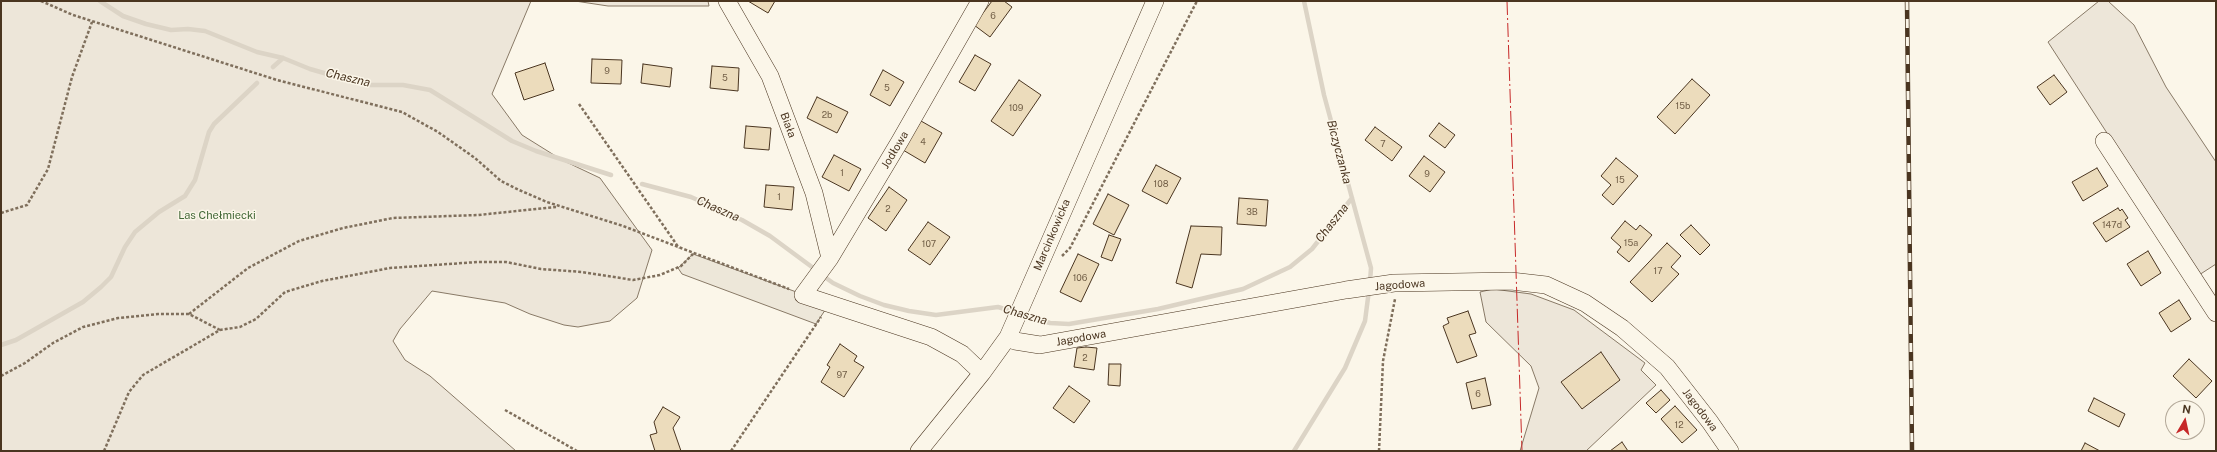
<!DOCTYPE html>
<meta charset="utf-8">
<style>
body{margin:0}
#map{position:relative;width:2217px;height:452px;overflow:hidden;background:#fbf6e9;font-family:"Public Sans",sans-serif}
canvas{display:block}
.frame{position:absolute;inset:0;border:2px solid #4a3520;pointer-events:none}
.north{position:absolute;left:2165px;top:400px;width:40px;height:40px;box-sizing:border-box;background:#fbf6e9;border:1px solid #b4a999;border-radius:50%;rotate:9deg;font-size:11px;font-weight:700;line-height:16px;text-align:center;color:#4a3520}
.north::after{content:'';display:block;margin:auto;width:14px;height:18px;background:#c62828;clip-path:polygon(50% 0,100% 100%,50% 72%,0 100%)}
</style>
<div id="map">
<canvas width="2217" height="452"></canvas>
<div class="frame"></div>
<div class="north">N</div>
</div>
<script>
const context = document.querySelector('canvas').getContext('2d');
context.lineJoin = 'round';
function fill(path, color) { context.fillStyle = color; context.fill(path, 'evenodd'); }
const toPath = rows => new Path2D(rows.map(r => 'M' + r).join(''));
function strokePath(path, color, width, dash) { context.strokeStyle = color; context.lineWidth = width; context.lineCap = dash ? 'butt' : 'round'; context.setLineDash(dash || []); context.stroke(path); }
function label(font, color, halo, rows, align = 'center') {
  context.font = font + ' "Public Sans",sans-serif'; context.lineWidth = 3; context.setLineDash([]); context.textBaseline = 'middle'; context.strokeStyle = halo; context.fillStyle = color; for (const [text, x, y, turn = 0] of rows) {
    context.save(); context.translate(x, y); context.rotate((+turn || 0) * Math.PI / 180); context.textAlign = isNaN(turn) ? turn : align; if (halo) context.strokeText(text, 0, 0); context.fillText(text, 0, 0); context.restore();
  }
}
const green = toPath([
 [1,1,531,1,492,94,522,135,562,160,600,178,652,250,637,298,610,321,578,327,564,325,530,314,505,303,432,291,400,329,393,341,405,360,430,376,516,451,1,451,1,1],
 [575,1,708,1,709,6,608,6,575,1],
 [2099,1,2108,1,2134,25,2166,87,2216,162,2216,264,2199,275,2048,42,2099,1],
 [1493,289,1531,294,1574,310,1645,363,1641,370,1656,385,1586,451,1520,451,1539,388,1531,366,1486,322,1480,292,1493,289]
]);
const parking = toPath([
 [693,254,829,304,816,324,682,274,678,268,693,254]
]);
const stream = toPath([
 [100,1,123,16,146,24,171,30,188,29,205,31,257,52,283,58,310,69,338,77,370,85,403,85,430,90,512,141,536,151,611,175],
 [1304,1,1324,95,1371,268,1370,282],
 [273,67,283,58],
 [642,184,691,197,742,220,770,236,816,270],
 [822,275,833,283,860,296,884,305,909,311,936,315,998,307,1015,312],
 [1022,315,1050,323,1069,324,1158,309,1243,289,1290,267,1312,249,1352,198],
 [1,345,16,340,83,302,101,287,111,277,125,247,135,232,159,212,185,196,195,180,209,132,214,124,257,83],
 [1294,451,1345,368,1365,321,1369,290]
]);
const building = toPath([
 [748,1,775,1,768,13,748,1],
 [992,1,1004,1,1012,7,990,37,974,25,992,1],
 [975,55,991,64,975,91,959,82,975,55],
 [592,59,622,60,621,84,591,83,592,59],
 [545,63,554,90,524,100,515,73,545,63],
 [643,64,672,68,670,87,641,83,643,64],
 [712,66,739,68,738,91,710,88,712,66],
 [883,70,904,82,890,106,870,95,883,70],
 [2054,75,2067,92,2050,105,2037,87,2054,75],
 [1692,79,1710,95,1675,134,1657,117,1692,79],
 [1019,80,1041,95,1013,136,991,121,1019,80],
 [817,97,848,112,837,133,807,118,817,97],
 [921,121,942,133,925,163,903,150,921,121],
 [1439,123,1455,135,1445,148,1429,136,1439,123],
 [746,126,771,128,769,150,744,148,746,126],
 [1375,127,1402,147,1392,161,1365,140,1375,127],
 [834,155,861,169,849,191,822,177,834,155],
 [1424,156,1445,172,1430,192,1409,176,1424,156],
 [1616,158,1638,176,1613,205,1602,195,1611,185,1601,176,1616,158],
 [1156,165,1181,178,1167,204,1142,191,1156,165],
 [2097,168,2108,186,2083,201,2072,182,2097,168],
 [766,185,794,187,792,210,764,207,766,185],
 [889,187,907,200,886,231,868,218,889,187],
 [1108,194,1129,205,1114,235,1093,224,1108,194],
 [1239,198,1268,200,1266,226,1237,224,1239,198],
 [2118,208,2120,211,2122,209,2128,218,2125,220,2130,227,2106,242,2093,223,2118,208],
 [1625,221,1636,230,1640,225,1652,235,1629,262,1617,252,1621,247,1611,238,1625,221],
 [928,222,950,237,930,265,908,250,928,222],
 [1691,225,1710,245,1700,255,1680,235,1691,225],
 [1191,226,1222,227,1221,255,1201,254,1192,288,1176,283,1191,226],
 [1109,235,1121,239,1112,261,1101,257,1109,235],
 [1667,243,1681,256,1671,267,1679,274,1652,302,1630,282,1667,243],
 [2148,251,2161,273,2141,286,2127,264,2148,251],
 [1078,254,1099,264,1081,302,1060,292,1078,254],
 [2179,300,2191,319,2171,332,2159,313,2179,300],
 [1468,311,1476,333,1469,335,1477,356,1457,363,1443,326,1449,323,1447,318,1468,311],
 [840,344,857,356,854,361,864,367,844,397,821,382,830,367,827,365,840,344],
 [1086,347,1097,348,1094,370,1074,367,1077,348,1086,347],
 [1601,352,1620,380,1582,409,1561,382,1601,352],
 [2189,359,2212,381,2196,398,2173,376,2189,359],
 [1109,364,1121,364,1120,386,1108,385,1109,364],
 [1485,378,1491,405,1472,409,1466,383,1485,378],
 [1069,386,1090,401,1074,423,1053,408,1069,386],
 [1661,390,1670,400,1656,413,1646,403,1661,390],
 [2094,398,2125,414,2119,427,2088,411,2094,398],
 [1675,406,1697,430,1682,443,1661,419,1675,406],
 [663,407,680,417,673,428,681,451,655,451,650,435,657,433,654,422,663,407],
 [1622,442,1628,451,1610,451,1622,442],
 [2085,443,2100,451,2081,451,2085,443]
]);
const path = toPath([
 [41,1,73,15,277,80,402,112,438,132,475,158,501,181,519,190,547,202,623,226,789,289],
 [579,104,679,248],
 [1,213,27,205,48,169,72,77,92,22],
 [1062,256,1070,248,1197,1],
 [189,314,248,268,299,241,343,228,393,218,478,215,556,207],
 [1,376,25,363,53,343,83,327,118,318,158,314,189,314,220,330],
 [505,410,577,451],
 [104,451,129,392,143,375,220,330,240,327,256,319,285,292,322,281,390,268,478,262,506,262,541,269,582,272,633,280,660,275,681,266,693,254],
 [731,451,821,317],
 [1379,451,1383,361,1395,299]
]);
const minor = toPath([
 [727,1,770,76,814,193,830,258],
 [980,1,900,141,830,258,803,295,931,337,962,354,982,373],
 [2104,141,2216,313],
 [1008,337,1015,341,1040,345,1346,290,1394,283,1511,281,1546,285,1585,303,1622,328,1667,367,1710,422,1730,451],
 [919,451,982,373,1008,337,1155,1]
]);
const rail = toPath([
 [1907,1,1912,451]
]);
const power = toPath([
 [1507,1,1522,451]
]);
const numberNames = [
 ["6",993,16],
 ["9",607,71],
 ["5",725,78],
 ["5",887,88],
 ["15b",1683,106],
 ["109",1016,108],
 ["2b",827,115],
 ["4",923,142],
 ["7",1383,144],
 ["1",842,173],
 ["9",1427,174],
 ["15",1620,180],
 ["108",1161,184],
 ["1",779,197],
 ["2",888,209],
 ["3B",1252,212],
 ["147d",2112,225],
 ["15a",1631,243],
 ["107",929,244],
 ["17",1658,271],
 ["106",1080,278],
 ["2",1085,358],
 ["97",842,375],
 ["6",1478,394],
 ["12",1679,425]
];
const streetNames = [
 ["Biała",788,125,70],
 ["Jodłowa",895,150,-59],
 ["Marcinkowicka",1052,235,-67],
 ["Jagodowa",1400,285,-4],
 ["Jagodowa",1081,338,-10],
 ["Jagodowa",1700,410,53]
];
const parkNames = [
 ["Las Chełmiecki",217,216]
];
const waterNames = [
 ["Chaszna",348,78,13],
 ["Biczyczanka",1339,152,75],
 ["Chaszna",718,209,24],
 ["Chaszna",1332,223,-52],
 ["Chaszna",1025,315,16]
];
fill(green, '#ede6d9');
strokePath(green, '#887966', 1);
fill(parking, '#ede7d9');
strokePath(parking, '#887966', 1);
strokePath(stream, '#dcd4c6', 4.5);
fill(building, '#ecdcbc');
strokePath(building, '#4a3520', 1);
strokePath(minor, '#4a3520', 18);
strokePath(path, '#7f6f5c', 2.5, [3, 2]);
strokePath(minor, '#fbf6e9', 17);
strokePath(rail, '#4a3520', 4.5);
strokePath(rail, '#fbf6e9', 3, [9]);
strokePath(power, '#c62828', 1, [14, 3, 2, 3]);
label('9px', '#725f47', null, numberNames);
label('11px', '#4a3520', '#fbf6e9', streetNames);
label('11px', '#436837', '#fbf6e9', parkNames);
label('italic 12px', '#4a3520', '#fbf6e9', waterNames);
</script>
